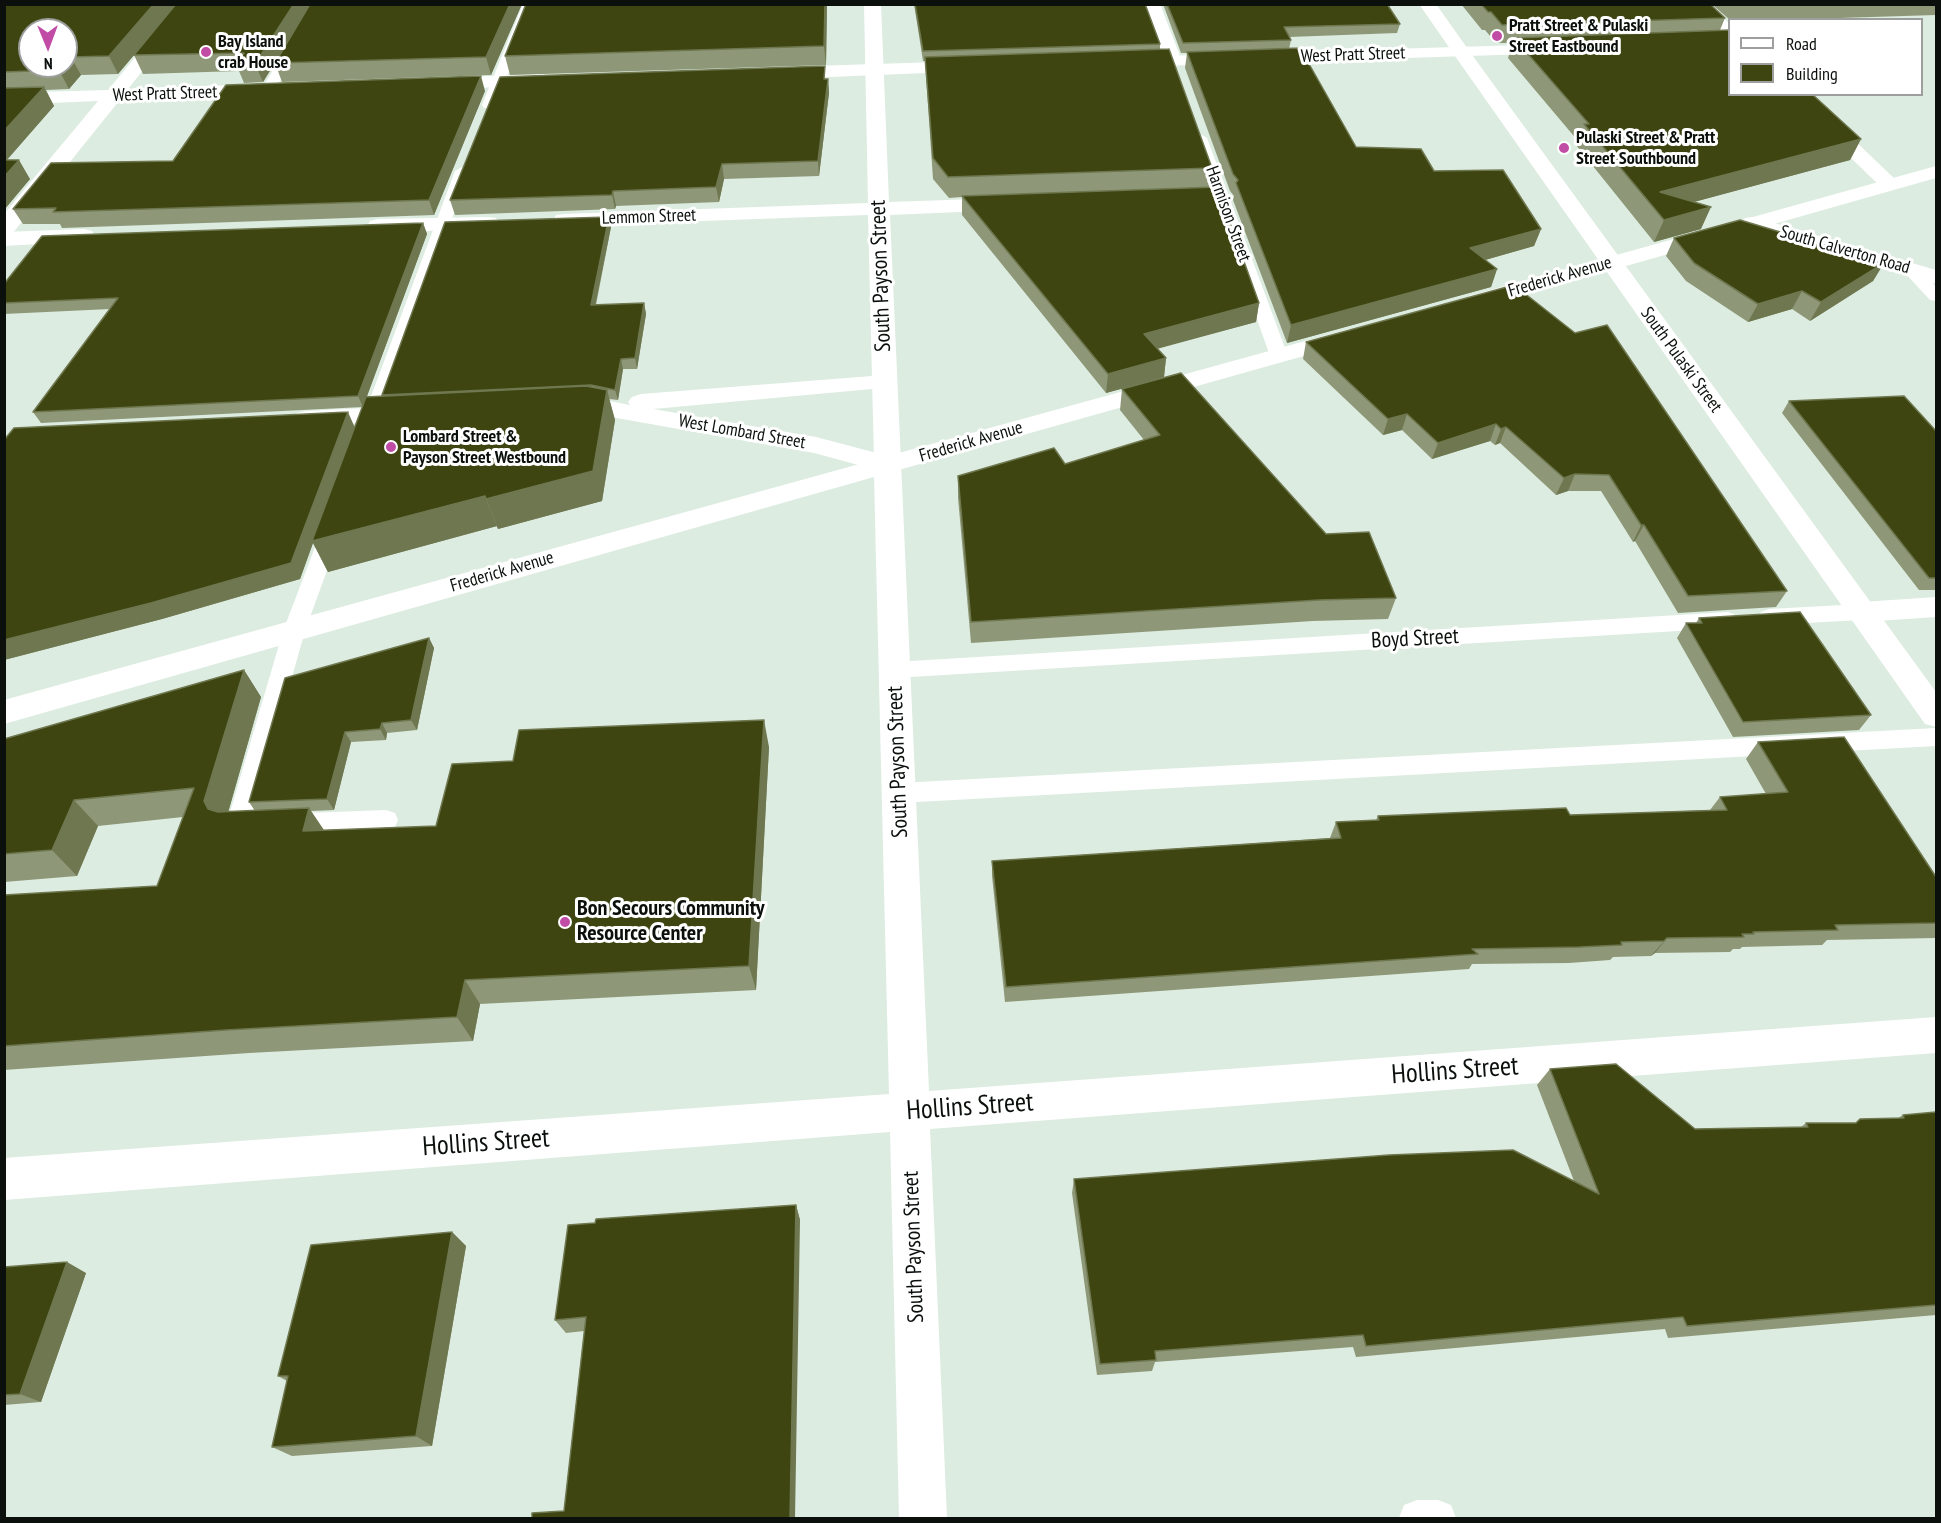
<!DOCTYPE html>
<style>
body{margin:0}
#map{position:relative;width:1941px;height:1523px;overflow:hidden;background:#ddece0;font-family:"PT Sans Narrow",sans-serif}
canvas{display:block}
.frame{position:absolute;inset:0;border:6px solid #0b100c;pointer-events:none}
.legend{position:absolute;left:1728px;top:18px;width:195px;height:78px;box-sizing:border-box;background:#fff;border:2px solid #9d9f9e;margin:0;padding:8px 10px;list-style:none;font-size:18px;color:#0b100c}
.legend li{display:flex;align-items:center;gap:12px;height:30px}
.legend b{width:30px;border:2px solid #9d9f9e}
.north{position:absolute;left:18px;top:18px;width:60px;height:60px;box-sizing:border-box;background:#fff;border:2px solid #9d9f9e;border-radius:50%;rotate:179deg;font-size:16px;font-weight:700;line-height:24px;text-align:center;color:#0b100c}
.north::after{content:'';display:block;margin:auto;width:21px;height:27px;background:#c04ca6;clip-path:polygon(50% 0,100% 100%,50% 72%,0 100%)}
</style>
<div id="map">
<canvas width="1941" height="1523"></canvas>
<div class="frame"></div>
<ul class="legend">
<li><b style="height:8px;background:#fff"></b>Road</li>
<li><b style="height:16px;background:#3e4511"></b>Building</li>
</ul>
<div class="north">N</div>
</div>
<script>
const context = document.querySelector('canvas').getContext('2d');
context.lineJoin = 'round';
const toPath = rows => new Path2D(rows.map(r => 'M' + r).join(''));
function fill(path, color) { context.fillStyle = color; context.fill(path, 'evenodd'); }
function strokePath(path, color, width, dash) { context.strokeStyle = color; context.lineWidth = width; context.lineCap = dash ? 'butt' : 'round'; context.setLineDash(dash || []); context.stroke(path); }
function label(font, color, halo, rows, align = 'center') {
  context.font = font + ' "PT Sans Narrow",sans-serif'; context.lineWidth = 6; context.setLineDash([]); context.textBaseline = 'middle'; context.strokeStyle = halo; context.fillStyle = color; for (const [text, x, y, turn = 0] of rows) {
    context.save(); context.translate(x, y); context.rotate((+turn || 0) * Math.PI / 180); context.textAlign = isNaN(turn) ? turn : align; if (halo) context.strokeText(text, 0, 0); context.fillText(text, 0, 0); context.restore();
  }
}
const lane = toPath([
 [313,4,325,4,273,93,263,93,261,90,313,4],
 [523,4,535,4,496,105,494,108,484,108,482,105,523,4],
 [1200,134,1207,138,1288,356,1285,360,1279,361,1270,356,1193,138,1200,134],
 [462,167,469,171,378,426,376,430,362,430,360,426,455,171,462,167],
 [1910,264,1916,266,1936,287,1936,301,1930,300,1904,272,1902,269,1910,264],
 [332,522,339,524,342,529,305,631,253,815,386,810,395,813,398,820,395,827,386,830,238,836,229,833,226,826,283,631,322,529,325,524,332,522],
 [1862,604,1870,607,1873,612,1870,617,1862,620,1769,625,1761,622,1758,617,1761,612,1769,609,1862,604],
 [1728,612,1736,615,1739,620,1736,625,1728,628,894,678,886,676,883,670,886,664,894,662,1728,612],
 [1936,728,1936,746,899,803,890,800,887,793,890,786,899,783,1936,728],
 [1417,1500,1438,1500,1451,1505,1456,1518,1399,1518,1404,1505,1417,1500]
]);
const street = toPath([
 [864,4,881,4,889,202,1007,198,1015,199,1018,204,1015,209,1007,210,890,215,929,1091,1936,1017,1936,1053,930,1129,947,1518,899,1518,890,1132,4,1200,4,1158,889,1094,874,477,4,724,4,700,874,460,868,215,564,226,556,225,553,220,556,215,564,214,868,203,864,4],
 [1143,4,1160,4,1182,61,1179,65,1173,66,1164,61,1143,4],
 [1419,4,1436,4,1470,52,1467,56,1455,56,1419,4],
 [1691,4,1709,4,1730,24,1730,39,1724,38,1691,4],
 [1785,94,1806,94,1897,181,1900,185,1897,189,1883,189,1785,94],
 [488,217,496,218,499,223,496,228,378,233,370,231,367,226,370,221,378,219,488,217],
 [1753,217,1936,270,1936,284,1745,228,1742,223,1745,218,1753,217],
 [84,229,92,231,95,236,92,241,4,246,4,232,84,229],
 [1936,597,1936,617,1862,622,1851,619,1847,612,1851,605,1862,602,1936,597]
]);
const secondary = toPath([
 [1461,47,1467,48,1936,692,1936,727,1925,724,1455,56,1452,52,1455,48,1461,47]
]);
const primary = toPath([
 [179,4,196,4,128,89,264,84,273,90,271,94,119,101,12,234,4,235,4,214,98,101,4,105,4,93,108,90,179,4],
 [1554,44,1560,45,1563,49,1560,53,1129,67,1120,62,1129,57,1554,44],
 [969,61,978,67,975,71,781,79,772,73,781,67,969,61],
 [543,74,550,76,552,80,550,84,439,90,430,84,439,78,543,74],
 [1936,166,1936,178,1485,306,1469,306,1465,301,1469,296,1936,166],
 [1349,329,1357,331,1361,336,1357,341,888,473,814,453,594,414,567,415,558,412,554,407,558,402,567,399,594,398,630,405,628,402,632,397,641,394,885,375,894,377,897,382,894,387,653,409,816,437,888,456,1349,329],
 [404,406,413,409,417,414,413,419,306,427,297,425,293,419,297,413,306,411,404,406]
]);
const wall = toPath([
 [4,4,522,4,491,75,282,82,275,63,263,82,244,83,239,71,143,74,134,55,145,42,118,74,81,75,69,89,46,90,54,106,7,160,30,179,4,210],
 [526,4,827,4,826,65,510,75,505,56],
 [914,4,1145,4,1160,44,1160,49,1212,168,1209,188,1259,303,1256,322,1157,348,1166,358,1164,377,1106,393,962,215,962,197,949,198,933,179,925,61,923,61],
 [1163,4,1387,4,1400,24,1397,33,1289,37,1291,40,1289,49,1356,147,1434,171,1541,229,1534,246,1485,260,1497,269,1491,287,1287,343,1233,200,1234,196,1230,191,1185,68,1187,53,1181,53],
 [1461,4,1936,4,1936,15,1775,20,1730,20,1714,6,1713,7,1725,18,1720,30,1861,139,1850,160,1693,202,1701,229,1654,242,1576,145,1578,141,1508,58,1513,43,1496,43,1485,30,1482,30],
 [826,79,828,79,829,93,819,176,724,179,719,202,616,206,615,209,455,215,450,200],
 [485,91,434,215,62,228,60,224,23,224,13,209,173,161],
 [423,223,427,234,367,396,383,396,611,227,596,305,644,303,646,314,637,369,623,369,618,400,609,399,615,420,602,501,498,529,497,526,328,572,313,543,300,579,162,619,4,660,4,440,355,427,363,407,41,423,33,412,110,309,4,314,4,303],
 [1674,238,1884,263,1873,281,1810,321,1792,309,1748,322,1686,281,1666,256],
 [1514,285,1787,591,1776,607,1678,613,1635,541,1633,542,1601,491,1568,491,1556,495,1500,443,1495,445,1490,441,1432,459,1402,430,1383,435,1303,359,1306,342],
 [1122,389,1326,534,1396,598,1388,619,1313,621,971,643,958,498,958,476,1065,464,1144,440,1120,410],
 [1789,401,1936,431,1936,590,1919,590,1782,413],
 [1699,618,1871,715,1859,730,1733,737,1677,638,1686,623,1696,623],
 [429,638,434,648,417,730,387,733,386,740,351,742,334,810,311,811,324,830,436,826,769,747,756,990,480,1004,473,1041,249,1053,4,1070,4,895,157,886,183,817,98,826,77,876,4,882,4,739,244,670,261,697,228,812,255,811,249,802],
 [1758,742,1936,877,1936,938,1827,940,1822,945,1742,947,1740,949,1733,949,1730,952,1655,953,1651,956,1613,957,1610,960,1569,963,1472,964,1469,969,1005,1002,992,876,992,861,1330,838,1336,822,1376,820,1378,816,1570,815,1710,810,1720,797,1766,794,1746,759],
 [1550,1069,1695,1129,1801,1127,1806,1123,1855,1123,1860,1119,1898,1118,1903,1115,1936,1112,1936,1315,1668,1338,1665,1329,1356,1357,1353,1347,1155,1362,1152,1371,1097,1375,1072,1193,1074,1179,1574,1181,1537,1085],
 [796,1205,800,1220,564,1511,584,1331,566,1333,555,1320,595,1223],
 [452,1232,466,1246,432,1446,292,1456,272,1447,287,1381,278,1376],
 [4,1267,86,1273,41,1402,4,1405]
]);
const shadedWall = toPath([
 [154,4,177,4,118,74,109,56],
 [294,4,311,4,263,82,255,64],
 [510,4,522,4,491,75,486,57],
 [825,4,827,4,826,65,824,46],
 [71,57,81,75,69,89,59,70,63,66,66,66,66,63],
 [481,76,485,91,434,215,429,200],
 [828,79,829,93,819,176,818,161],
 [44,87,54,106,4,163,4,131],
 [1861,139,1850,160,1657,212,1660,192],
 [19,160,30,179,4,210,4,177],
 [722,164,724,179,719,202,716,187],
 [613,191,616,206,615,209,612,195],
 [1711,207,1701,229,1654,242,1664,220],
 [609,217,611,227,593,316,591,305],
 [423,223,427,234,363,407,358,396],
 [1541,229,1534,246,1464,266,1470,248],
 [1884,263,1873,281,1810,321,1821,302],
 [1497,269,1491,287,1287,343,1291,325],
 [1802,291,1792,309,1748,322,1758,304],
 [644,303,646,314,637,369,635,358],
 [1259,303,1256,322,1142,353,1144,334],
 [1166,358,1164,377,1106,393,1108,374],
 [621,359,623,369,618,400,615,390],
 [607,390,615,420,602,501,498,529,486,499],
 [348,412,355,428,485,496,497,526,328,572,313,543,300,579,162,619,4,660,4,640],
 [1407,414,1402,430,1383,435,1388,419],
 [1496,424,1490,441,1432,459,1438,443],
 [1506,427,1500,443,1495,445,1501,429],
 [1575,474,1568,491,1556,495,1564,478],
 [1641,525,1644,525,1635,541,1633,542],
 [429,638,434,648,417,730,411,720],
 [244,670,261,697,224,827,208,809,204,801],
 [764,720,769,747,756,990,749,966],
 [382,723,387,733,386,740,380,729],
 [345,732,351,742,334,810,327,799],
 [74,800,98,826,77,876,52,850],
 [309,808,327,835,303,831],
 [1667,938,1655,953,1651,956,1664,941],
 [465,980,480,1004,473,1041,457,1017],
 [796,1205,800,1220,795,1518,790,1518],
 [452,1232,466,1246,432,1446,416,1436],
 [67,1262,86,1273,41,1402,20,1394]
]);
const building = toPath([
 [4,4,154,4,109,56,71,57,66,63,66,30,30,30,30,66,63,66,59,70,4,72,4,4],
 [176,4,294,4,255,64,236,65,244,53,134,55,176,4],
 [310,4,510,4,486,57,275,63,310,4],
 [526,4,825,4,824,46,505,56,526,4],
 [915,4,1145,4,1160,44,923,51,915,4],
 [1167,4,1387,4,1400,24,1284,27,1291,40,1183,43,1167,4],
 [1481,4,1714,4,1714,5,1711,5,1725,18,1502,25,1491,12,1488,12,1481,4],
 [1730,30,1730,94,1812,94,1861,139,1660,192,1711,207,1664,220,1584,124,1589,124,1514,38,1730,30],
 [1300,48,1356,147,1421,149,1434,171,1503,170,1541,229,1470,248,1497,269,1291,325,1236,183,1238,180,1233,174,1187,52,1300,48],
 [1169,49,1212,168,948,177,933,158,925,57,1169,49],
 [825,66,824,79,828,79,818,161,722,164,716,187,613,191,612,195,450,200,500,77,825,66],
 [481,76,429,200,53,212,56,208,13,209,51,163,173,161,226,85,481,76],
 [44,87,4,131,4,88,44,87],
 [4,160,19,160,4,177,4,160],
 [1217,187,1259,303,1144,334,1166,358,1108,374,962,196,1217,187],
 [609,217,591,305,644,303,635,358,621,359,615,390,591,385,382,395,445,222,609,217],
 [1740,220,1884,263,1821,302,1802,291,1758,304,1694,263,1674,238,1740,220],
 [423,223,358,396,33,412,118,298,4,303,4,284,42,236,423,223],
 [1514,285,1575,333,1607,325,1787,591,1688,596,1644,525,1641,525,1609,475,1575,474,1564,478,1506,427,1501,429,1496,424,1438,443,1407,414,1388,419,1306,342,1514,285],
 [1181,373,1326,534,1369,532,1396,598,1319,600,971,622,958,476,1054,448,1065,464,1160,435,1122,389,1181,373],
 [586,386,607,390,593,471,486,499,485,496,312,541,366,397,586,386],
 [1904,396,1936,431,1936,578,1929,578,1789,401,1904,396],
 [348,412,291,563,151,603,4,640,4,440,14,428,348,412],
 [1800,612,1871,715,1743,722,1686,623,1702,623,1699,618,1800,612],
 [429,638,411,720,382,723,380,729,345,732,327,799,249,802,285,678,429,638],
 [244,670,204,801,208,809,218,812,309,808,303,831,436,826,452,764,513,761,519,730,764,720,749,966,465,980,457,1017,226,1030,4,1046,4,895,157,886,194,788,74,800,52,850,4,854,4,739,244,670],
 [1844,737,1936,877,1936,923,1835,925,1838,930,1753,932,1754,934,1742,934,1744,937,1667,938,1664,941,1621,942,1622,945,1580,947,1472,949,1478,954,1006,987,992,861,1341,838,1336,822,1379,820,1378,816,1566,808,1570,815,1727,810,1720,797,1788,792,1758,742,1844,737],
 [1616,1064,1695,1129,1808,1127,1806,1123,1856,1123,1860,1119,1904,1118,1903,1115,1936,1112,1936,1305,1687,1326,1683,1317,1366,1346,1363,1335,1155,1351,1156,1360,1100,1364,1074,1179,1389,1155,1513,1150,1599,1194,1550,1069,1616,1064],
 [796,1205,790,1518,532,1518,532,1513,564,1511,586,1317,555,1320,568,1225,595,1223,596,1219,796,1205],
 [452,1232,416,1436,272,1447,288,1376,278,1376,311,1245,452,1232],
 [67,1262,20,1394,4,1395,4,1267,67,1262]
]);
const markers = [
 [1497,36,6,"#c04ca6"],
 [206,52,6,"#c04ca6"],
 [1564,148,6,"#c04ca6"],
 [391,447,6,"#c04ca6"],
 [565,922,6,"#c04ca6"]
];
const farPoinames = [
 ["Pratt Street & Pulaski",1509,26],
 ["Street Eastbound",1509,47],
 ["Bay Island",218,42],
 ["crab House",218,63],
 ["Pulaski Street & Pratt",1576,138],
 ["Street Southbound",1576,159],
 ["Lombard Street &",403,437],
 ["Payson Street Westbound",403,458]
];
const farStreetnames = [
 ["West Pratt Street",1353,55,-2],
 ["West Pratt Street",165,94,-2],
 ["Harmison Street",1228,214,70],
 ["Lemmon Street",649,217,-2],
 ["South Calverton Road",1845,250,16],
 ["Frederick Avenue",1560,277,-16],
 ["South Pulaski Street",1681,360,54],
 ["West Lombard Street",742,432,10],
 ["Frederick Avenue",971,442,-16],
 ["Frederick Avenue",502,572,-16]
];
const streetNames = [
 ["South Payson Street",881,276,-92],
 ["Boyd Street",1415,639,-3],
 ["South Payson Street",898,762,-92],
 ["South Payson Street",914,1247,-92]
];
const poiNames = [
 ["Bon Secours Community",577,909],
 ["Resource Center",577,934]
];
const nearStreetnames = [
 ["Hollins Street",1455,1071,-4],
 ["Hollins Street",970,1107,-4],
 ["Hollins Street",486,1143,-4]
];
fill(lane, '#fff');
fill(street, '#fff');
fill(secondary, '#fff');
fill(primary, '#fff');
fill(wall, '#8e9878');
fill(shadedWall, '#6e774f');
fill(building, '#3e4511');
strokePath(building, '#6e774f', 1.5);
for (const [x, y, r, color] of markers) { const dot = new Path2D(); dot.arc(x, y, r, 0, 2 * Math.PI); context.fillStyle = color; context.fill(dot); strokePath(dot, '#fff', 2); }
label('bold 18px', '#0b100c', '#fff', farPoinames, 'left');
label('18px', '#0b100c', '#fff', farStreetnames);
label('22px', '#0b100c', '#fff', streetNames);
label('bold 22px', '#0b100c', '#fff', poiNames, 'left');
label('27px', '#0b100c', '#fff', nearStreetnames);
</script>
